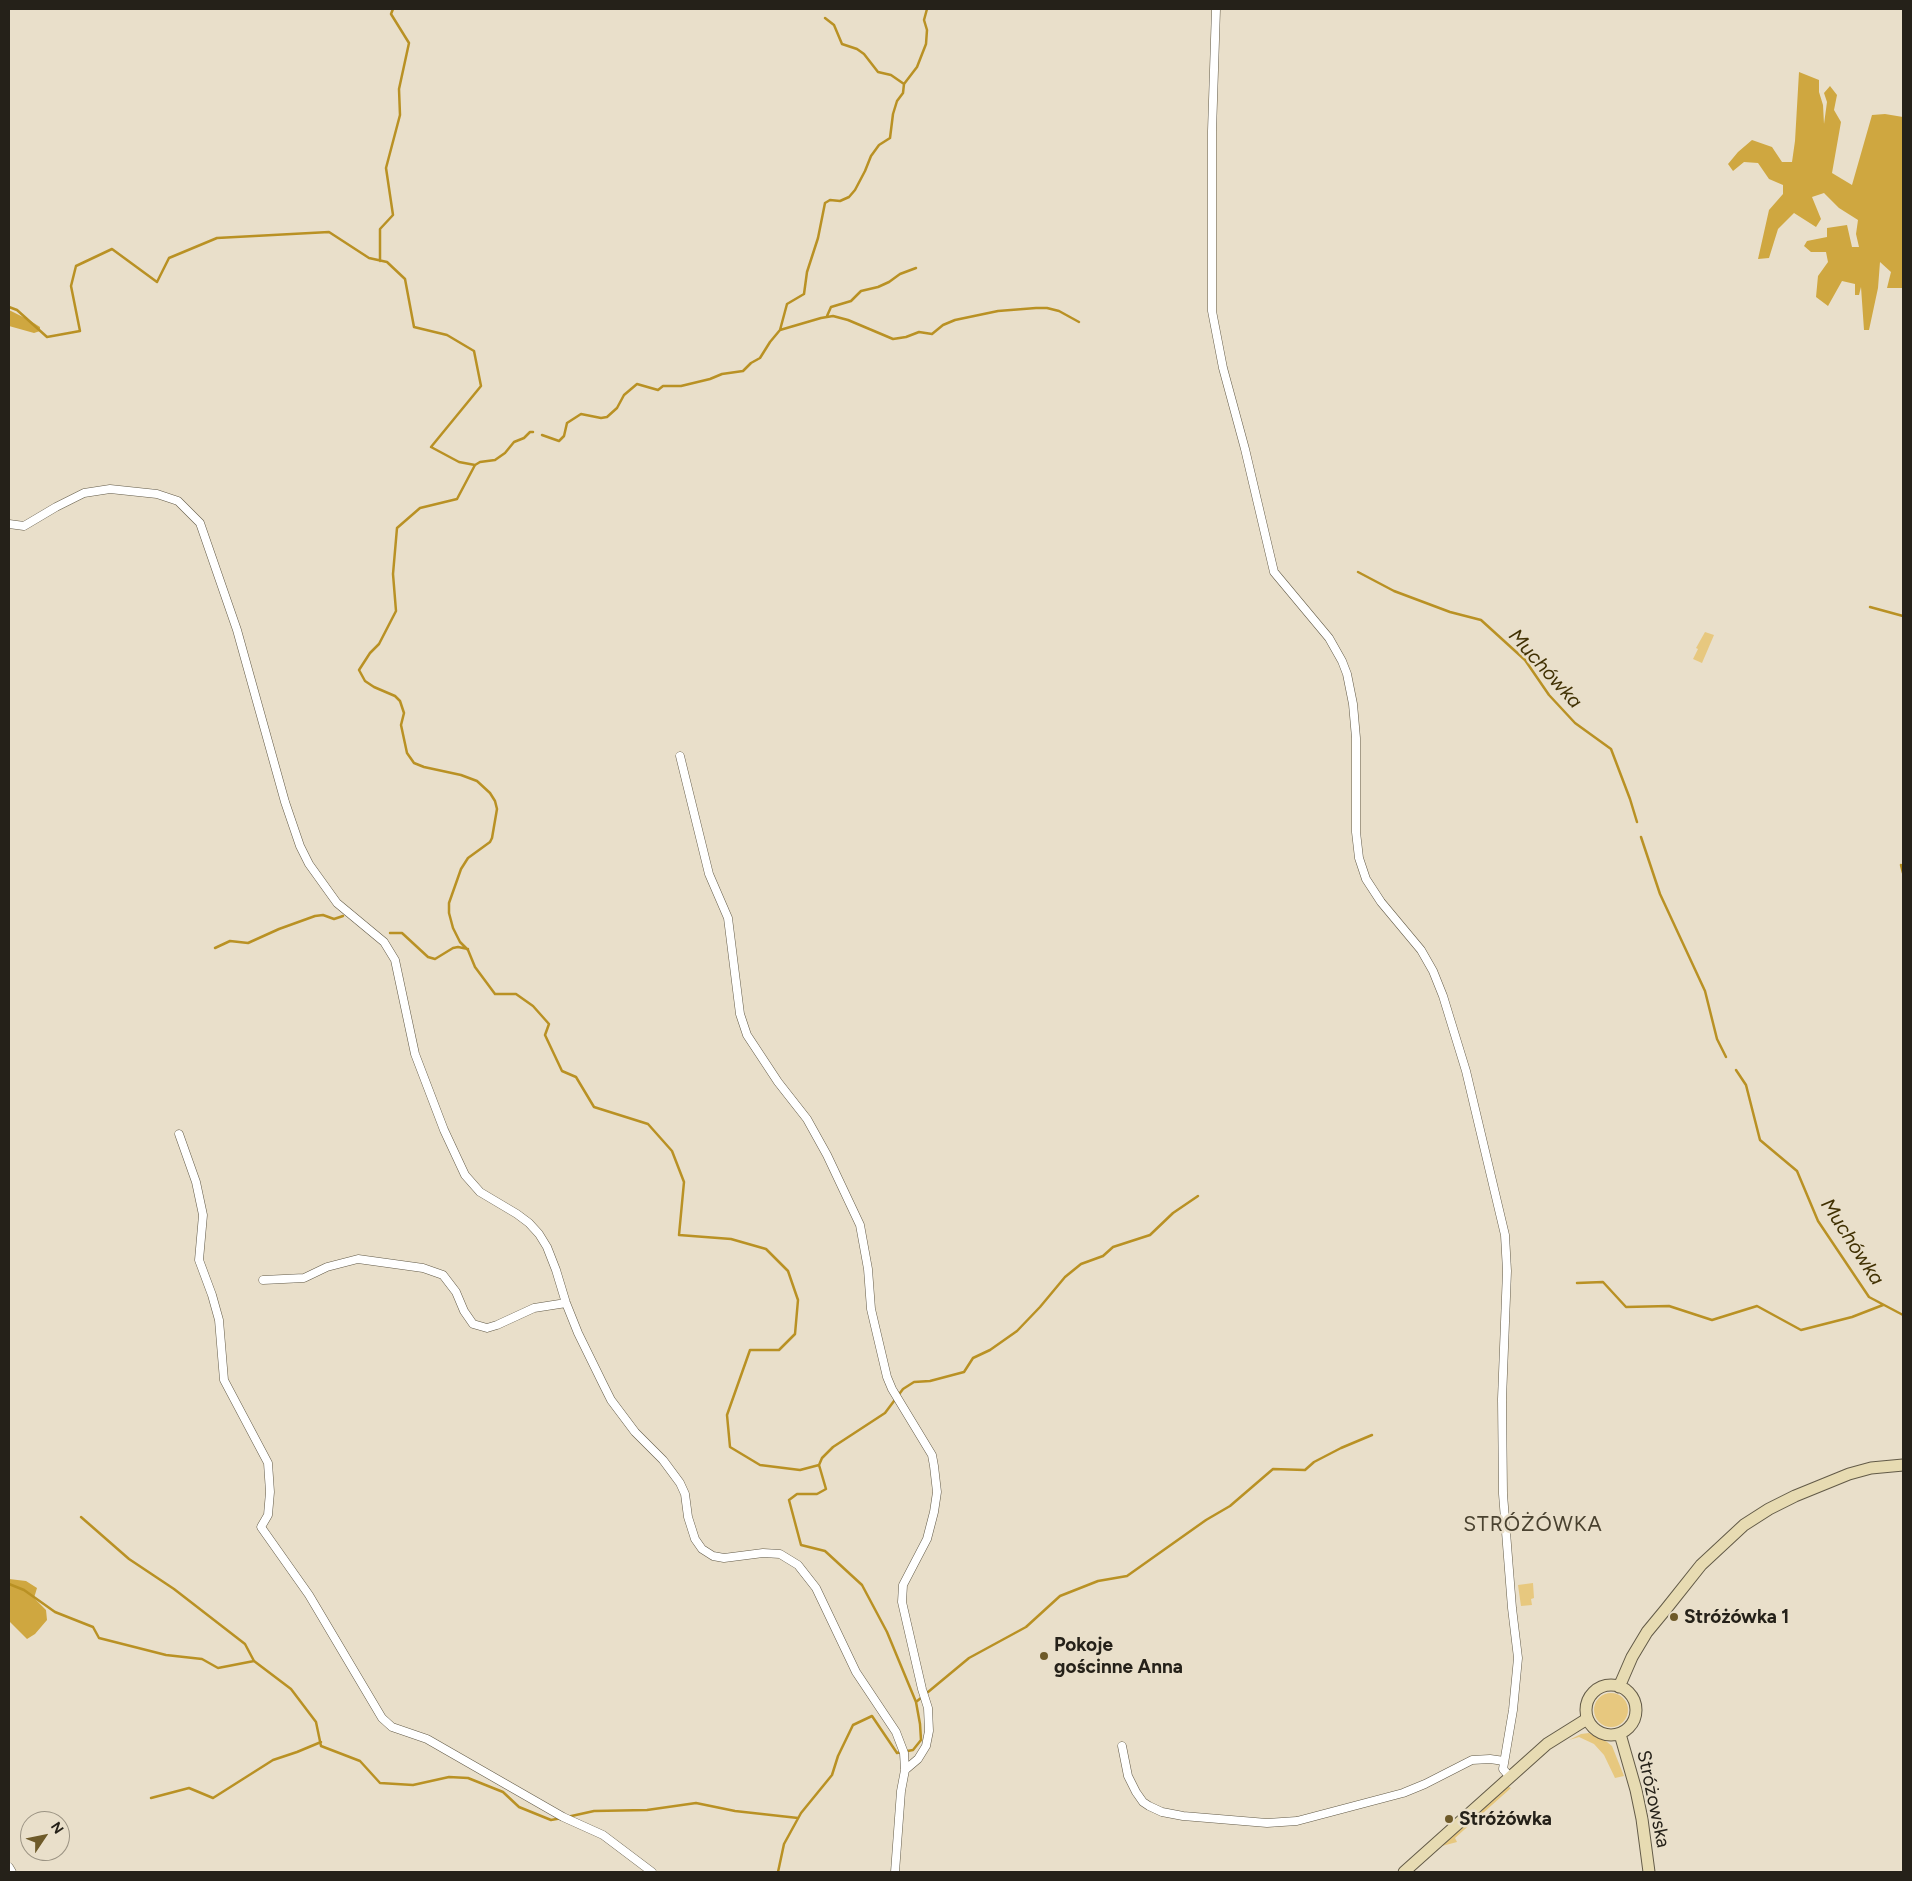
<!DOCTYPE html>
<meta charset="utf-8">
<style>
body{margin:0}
#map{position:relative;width:1912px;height:1881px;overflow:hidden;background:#e9dfca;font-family:Figtree,sans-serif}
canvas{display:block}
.frame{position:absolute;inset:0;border:10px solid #252119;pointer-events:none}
.north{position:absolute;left:20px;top:1811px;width:50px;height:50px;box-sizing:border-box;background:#e9dfca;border:1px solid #9b9383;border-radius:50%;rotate:56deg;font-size:14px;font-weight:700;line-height:20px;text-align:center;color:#252119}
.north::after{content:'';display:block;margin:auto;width:18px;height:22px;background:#6e5a29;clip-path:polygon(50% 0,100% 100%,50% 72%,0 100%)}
</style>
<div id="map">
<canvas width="1912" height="1881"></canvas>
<div class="frame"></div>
<div class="north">N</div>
</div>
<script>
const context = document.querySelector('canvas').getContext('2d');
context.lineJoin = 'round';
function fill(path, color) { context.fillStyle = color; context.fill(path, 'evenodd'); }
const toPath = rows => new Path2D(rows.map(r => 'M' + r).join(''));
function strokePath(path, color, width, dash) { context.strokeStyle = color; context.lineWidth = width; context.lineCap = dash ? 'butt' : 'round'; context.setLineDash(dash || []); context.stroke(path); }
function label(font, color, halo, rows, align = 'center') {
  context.font = font + ' Figtree,sans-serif'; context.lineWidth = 5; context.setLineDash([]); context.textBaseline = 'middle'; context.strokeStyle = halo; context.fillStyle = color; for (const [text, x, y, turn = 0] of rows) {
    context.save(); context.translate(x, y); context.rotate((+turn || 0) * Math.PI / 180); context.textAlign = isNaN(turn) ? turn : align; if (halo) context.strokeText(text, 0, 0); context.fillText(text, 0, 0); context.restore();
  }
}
const green = toPath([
 [1705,632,1714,635,1702,663,1693,659,1698,649,1696,648],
 [1533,1583,1534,1598,1531,1599,1532,1605,1521,1606,1518,1585],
 '1594 1710a17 17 0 1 1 34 0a17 17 0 1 1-34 0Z',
 [1589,1733,1607,1742,1612,1746,1624,1776,1615,1778,1604,1755,1594,1744,1579,1737,1569,1740,1581,1734],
 [1509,1787,1511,1788,1455,1838,1457,1842,1442,1846,1506,1788]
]);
const forest = toPath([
 [1799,72,1819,80,1819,92,1823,105,1824,124,1827,102,1824,93,1830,86,1837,95,1834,110,1841,122,1832,173,1852,185,1872,115,1885,114,1903,117,1903,288,1887,288,1891,272,1880,262,1878,288,1869,330,1864,330,1861,287,1859,295,1855,295,1855,284,1842,281,1828,306,1816,297,1818,276,1828,262,1826,252,1811,252,1804,246,1807,241,1827,237,1827,228,1847,225,1852,247,1859,247,1856,234,1858,220,1839,208,1824,193,1812,197,1821,219,1816,227,1794,213,1778,229,1769,258,1758,259,1769,210,1783,194,1783,185,1769,179,1758,163,1744,162,1733,171,1728,164,1738,152,1752,140,1772,147,1782,162,1792,162,1795,141],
 [9,310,29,320,40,327,40,331,34,333,9,326],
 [9,1579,26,1581,37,1588,34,1598,46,1610,47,1620,35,1634,27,1639,9,1621]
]);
const stream = toPath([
 [825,18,834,25,842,44,857,49,864,54,878,72,891,75,904,84],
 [380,261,380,229,393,215,386,168,400,115,399,89,409,43,391,14,393,9],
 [9,307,17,310,47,337,80,331,71,286,76,266,112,249,157,282,169,258,217,238,329,232,369,258,387,262,405,279,414,327,447,335,474,351,481,386,431,447,459,462,475,465,457,499,420,508,397,528,393,574,396,611,379,644,370,653,359,670,365,681,374,687,395,696,400,701,404,713,401,725,407,753,414,763,424,767,461,775,477,781,490,793,495,801,497,809,492,838,490,842,468,858,461,869,449,903,449,913,453,928,460,942,468,950,475,967,495,994,516,994,533,1006,549,1024,545,1035,562,1071,576,1077,594,1107,648,1124,672,1151,684,1182,679,1235,731,1239,766,1249,788,1271,798,1300,795,1334,779,1350,750,1350,727,1415,730,1447,760,1465,800,1470,819,1465,826,1489,817,1494,797,1494,789,1500,801,1545,825,1551,862,1585,887,1632,916,1702,920,1724,921,1740,913,1750,897,1753,872,1716,853,1725,838,1756,832,1775,801,1813,784,1844,778,1872],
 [827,316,831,307,851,301,861,291,878,287,889,282,900,274,916,268],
 [780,330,821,318,833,316,848,320,893,339,906,337,919,332,932,334,943,325,955,320,998,311,1036,308,1047,308,1059,311,1079,322],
 [542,435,559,441,564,436,567,423,581,414,601,418,607,417,617,408,624,395,637,384,658,390,663,386,681,386,710,379,722,374,743,371,751,363,760,358,770,342,780,330,787,304,804,294,807,272,818,238,825,203,830,200,840,201,849,197,855,190,865,171,871,156,879,145,890,138,893,114,897,101,903,93,904,84,917,67,926,44,927,30,924,20,927,9],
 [475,465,480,462,495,460,505,453,514,442,524,438,530,432,533,432],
 [1358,572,1394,591,1450,612,1481,620,1525,660,1549,695,1575,723,1611,749,1630,799,1637,822],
 [1870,607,1903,616],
 [1641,837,1660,894,1705,991,1717,1039,1726,1057],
 [1901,865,1903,873],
 [390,933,402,933,428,957,435,959,453,948,458,947,468,949],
 [215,948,230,941,248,943,279,929,315,916,323,915,334,919,343,916],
 [1736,1070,1746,1085,1760,1140,1797,1171,1818,1221,1869,1297,1903,1315],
 [1577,1283,1603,1282,1626,1307,1669,1306,1712,1320,1757,1306,1801,1330,1852,1317,1883,1305],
 [819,1465,822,1458,833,1447,885,1413,903,1389,914,1382,930,1381,964,1372,973,1358,990,1350,1017,1331,1040,1307,1065,1277,1081,1264,1103,1256,1113,1247,1150,1235,1173,1213,1198,1196],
 [81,1517,129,1559,174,1589,245,1644,254,1661],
 [9,1584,24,1590,55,1612,93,1627,99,1638,166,1655,202,1659,218,1668,254,1661,291,1689,316,1722,321,1746,360,1761,380,1783,413,1785,449,1777,468,1778,503,1792,519,1807,551,1820,562,1818],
 [916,1702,969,1658,1026,1627,1060,1596,1098,1581,1127,1576,1206,1520,1230,1506,1273,1469,1305,1470,1314,1462,1341,1448,1372,1435],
 [151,1798,189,1788,213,1798,273,1760,297,1752,321,1742],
 [567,1817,594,1811,647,1810,696,1803,735,1811,798,1818]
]);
const street = toPath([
 [1216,9,1212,131,1212,311,1223,368,1245,449,1274,572,1329,638,1342,661,1347,674,1353,704,1356,738,1356,832,1359,858,1366,879,1381,902,1421,950,1433,971,1443,996,1466,1071,1505,1235,1507,1271,1502,1399,1503,1494,1512,1608,1518,1658,1513,1710,1503,1769,1510,1777],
 [9,524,24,526,56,507,84,493,110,489,157,494,178,501,200,523,237,630,285,802,300,846,309,864,337,903,384,942,395,960,415,1054,444,1130,465,1175,480,1192,517,1214,529,1223,539,1234,547,1247,556,1270,566,1303,578,1333,603,1384,611,1400,635,1432,663,1460,680,1483,685,1494,688,1517,695,1539,702,1549,713,1556,724,1558,763,1553,780,1554,798,1565,816,1588,856,1672,896,1732,904,1753,905,1770,901,1791,895,1872],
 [680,756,709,874,728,918,740,1014,747,1035,778,1082,807,1119,827,1155,860,1225,868,1269,871,1309,887,1377,892,1389,932,1455,934,1466,937,1492,934,1512,927,1539,903,1585,902,1602,922,1689,928,1708,929,1731,926,1746,918,1759,905,1770],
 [179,1134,196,1182,203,1215,199,1260,212,1295,219,1320,224,1380,268,1463,270,1492,268,1515,261,1527,309,1595,382,1718,392,1727,427,1739,563,1817,603,1835,652,1872],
 [263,1280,304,1278,327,1267,358,1259,423,1268,443,1275,456,1292,464,1311,473,1324,487,1328,497,1325,534,1308,566,1303],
 [1122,1746,1128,1776,1136,1792,1143,1802,1149,1806,1162,1812,1183,1816,1267,1823,1297,1821,1403,1793,1425,1784,1472,1760,1490,1759,1504,1761],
 [9,1867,12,1872]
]);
const secondary = toPath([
 '1586 1710a25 25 0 1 1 50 0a25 25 0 1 1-50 0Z',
 [1619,1687,1632,1657,1647,1632,1666,1609,1701,1565,1744,1525,1769,1509,1795,1496,1849,1474,1871,1468,1903,1465],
 [1620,1734,1636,1790,1642,1819,1649,1872],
 [1404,1872,1547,1744,1587,1719]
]);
const markers = [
 [1674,1617,5,"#6e5a29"],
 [1044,1656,5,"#6e5a29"],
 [1449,1819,5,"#6e5a29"]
];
const poiNames = [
 ["Stróżówka 1",1684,1617],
 ["Pokoje",1054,1645],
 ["gościnne Anna",1054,1667],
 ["Stróżówka",1459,1819]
];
const streetNames = [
 ["Stróżowska",1653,1799,78]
];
const waterNames = [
 ["Muchówka",1545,669,48],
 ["Muchówka",1852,1242,57]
];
const quarterNames = [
 ["STRÓŻÓWKA",1533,1525]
];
fill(green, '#e7c87f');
fill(forest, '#cfa740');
strokePath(stream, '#b99124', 2.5);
strokePath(street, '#625a47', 9);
strokePath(secondary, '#625a47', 13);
strokePath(street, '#fff', 8);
strokePath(secondary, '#e7dbb2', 11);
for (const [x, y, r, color] of markers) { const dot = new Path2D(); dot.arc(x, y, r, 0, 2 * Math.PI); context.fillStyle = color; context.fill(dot); strokePath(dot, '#e9dfca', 2); }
label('bold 19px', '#252119', '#e9dfca', poiNames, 'left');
label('19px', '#252119', '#e9dfca', streetNames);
label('italic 20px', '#413103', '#e9dfca', waterNames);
context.letterSpacing = '1px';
label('21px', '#4a4230', '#e9dfca', quarterNames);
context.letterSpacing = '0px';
</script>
